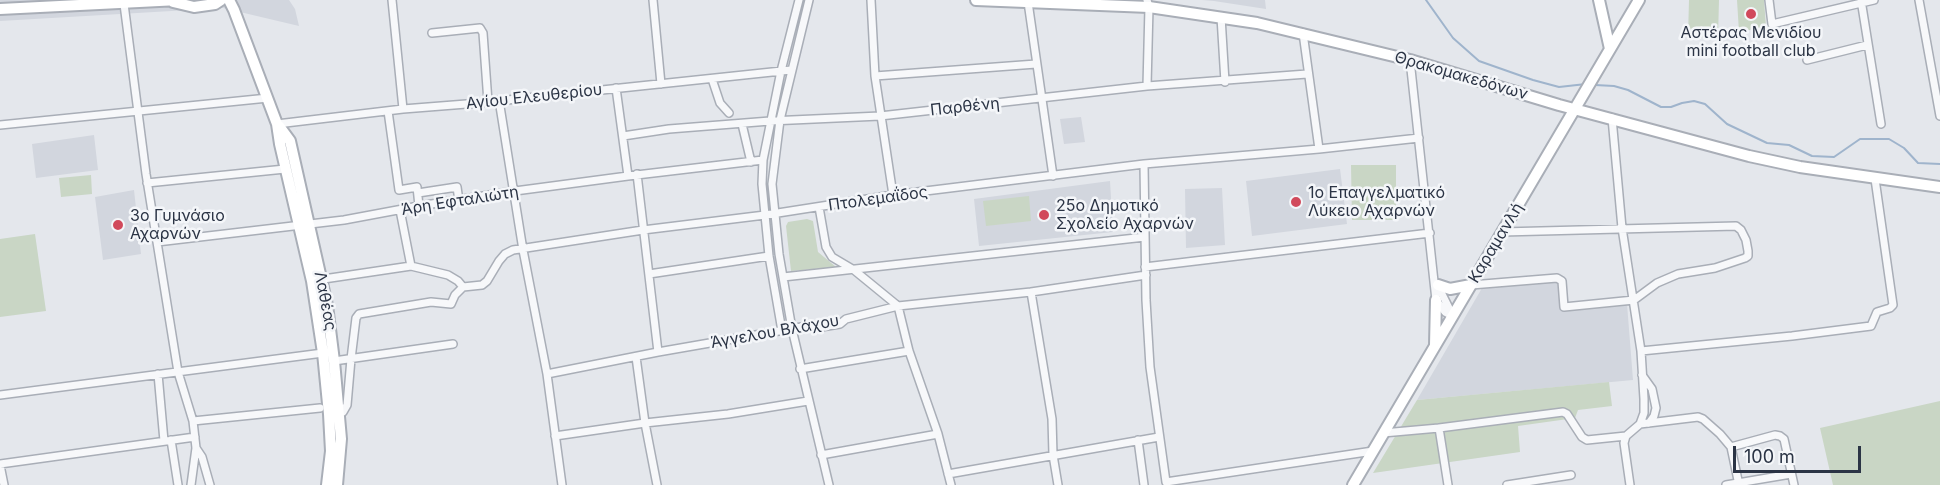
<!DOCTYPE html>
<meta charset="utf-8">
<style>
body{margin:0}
#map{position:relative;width:1940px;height:485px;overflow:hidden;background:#e4e7ec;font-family:Inter,sans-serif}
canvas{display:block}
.scale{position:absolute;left:1733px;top:446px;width:128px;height:27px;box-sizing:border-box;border:3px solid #2b3445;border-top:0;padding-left:8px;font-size:18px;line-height:21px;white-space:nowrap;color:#2b3445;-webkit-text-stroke:4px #f4f6f9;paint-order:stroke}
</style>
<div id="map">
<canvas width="1940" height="485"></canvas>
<div class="scale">100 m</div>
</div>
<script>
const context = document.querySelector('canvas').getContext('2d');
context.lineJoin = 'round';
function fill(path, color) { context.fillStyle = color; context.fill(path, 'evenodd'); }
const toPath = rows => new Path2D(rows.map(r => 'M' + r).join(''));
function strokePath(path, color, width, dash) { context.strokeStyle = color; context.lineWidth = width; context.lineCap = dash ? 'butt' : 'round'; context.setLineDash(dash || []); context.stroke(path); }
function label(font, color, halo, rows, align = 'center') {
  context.font = font + ' Inter,sans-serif'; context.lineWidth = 5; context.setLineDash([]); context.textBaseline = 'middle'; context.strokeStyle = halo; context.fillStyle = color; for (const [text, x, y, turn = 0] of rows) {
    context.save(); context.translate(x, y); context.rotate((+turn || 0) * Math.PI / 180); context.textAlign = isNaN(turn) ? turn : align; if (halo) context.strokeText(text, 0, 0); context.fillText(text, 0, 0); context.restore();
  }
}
const built = toPath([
 [0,0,289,0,295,9,299,26,223,8,0,21],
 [1202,0,1265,0,1266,9,1214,1],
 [1081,117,1085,142,1064,144,1060,119],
 [94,135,98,170,36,178,32,144],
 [1340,169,1347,224,1252,236,1246,181],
 [1110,181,1113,232,979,246,974,199],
 [1222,188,1225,245,1186,248,1185,189],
 [134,190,141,254,103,260,95,197],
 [1560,280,1562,311,1627,304,1633,380,1417,400,1482,288]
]);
const green = toPath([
 [1689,0,1719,0,1718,38,1688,37],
 [1737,0,1764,0,1766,27,1739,32],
 [1351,165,1396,165,1396,220,1352,220],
 [91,175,92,194,61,197,59,178],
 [1029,196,1031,221,986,226,983,201],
 [807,219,813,221,818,252,836,267,791,271,786,226,788,222],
 [35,234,46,311,0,317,0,239],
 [1609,382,1612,406,1578,410,1575,418,1518,426,1520,452,1373,473,1417,400],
 [1940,401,1940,485,1833,485,1820,428]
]);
const stream = toPath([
 [1426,0,1453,38,1479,61,1533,80,1559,87,1586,84],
 [1595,85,1614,86,1628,90,1661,107,1671,107,1682,103,1694,101,1705,104,1727,124,1767,143,1789,145,1812,156,1834,157,1860,139,1889,139,1904,148,1918,163,1940,164]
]);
const street = toPath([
 [392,0,403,109],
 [653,0,661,84],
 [809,0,780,120,772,184,779,254,792,329,829,485],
 [871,0,875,76,893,195],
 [1769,0,1772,24,1874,0],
 [1861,0,1881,124],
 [1919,0,1940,116],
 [1028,2,1053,176],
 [124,4,146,174,178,372,193,421,196,448,191,485],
 [1221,17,1225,82],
 [432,33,480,28,483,33,488,102],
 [1303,33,1319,149],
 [1410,60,1436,300,1445,312,1453,316],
 [1807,60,1867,45],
 [875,76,1036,64],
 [712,79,720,103,729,113],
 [1147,86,1149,7,1147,0],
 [616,88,628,176],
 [499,100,523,250,547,374,562,485],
 [388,111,399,190,417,187,419,206],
 [1612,118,1622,228,1641,351,1644,399,1644,413,1640,424,1626,436,1624,443,1630,485],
 [277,124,403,109,479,103,791,70],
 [742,124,751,162],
 [0,125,268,98],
 [623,136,669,129,770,121,880,116,1147,86,1307,74],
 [1144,164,1146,300,1150,367,1166,482,1373,451],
 [637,174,658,352],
 [147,183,285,169],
 [418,193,457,187,459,201],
 [819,207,826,247,832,257,854,270,898,306,909,351,938,434,951,485],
 [400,210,411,266],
 [157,242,344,220,419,206,515,191,628,176,763,160],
 [1145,267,1430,233],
 [649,274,769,256],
 [783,277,1145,237],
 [317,280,411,266,448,275,458,281,463,287],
 [1437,284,1453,316],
 [1471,285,1557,278,1562,281,1564,307,1634,300,1657,283,1678,274,1715,268,1745,258,1748,256,1748,251,1746,240,1741,230,1736,226,1502,232],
 [1031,292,1052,419,1053,455,1058,485],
 [782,331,769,256,762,184,763,160,781,71,799,0],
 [1641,351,1792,336,1871,326,1877,312,1890,308,1893,305,1875,179],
 [636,357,645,423,657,485],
 [334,361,453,344],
 [800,369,909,351],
 [158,374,164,441],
 [547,374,658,352,813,325,821,327,840,324,846,319,898,306,1031,292,1146,275],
 [1642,375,1652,389,1656,408,1654,416,1649,423],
 [0,395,323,353],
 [337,413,343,412,347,405,351,359,356,318,359,314,431,302,451,304,455,295,463,287,482,285,487,281,499,261,505,254,513,250,643,230,765,215,893,195,1144,164,1319,149,1419,138],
 [193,421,320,408],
 [1640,424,1698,417,1703,419,1720,434,1731,447],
 [1439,428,1448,485],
 [1383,433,1439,428,1563,412,1567,414,1582,437,1587,440,1626,436],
 [555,436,645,423,728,414,808,401],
 [171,440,178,485],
 [1138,440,1144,485],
 [196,448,202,457,210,485],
 [821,455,938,434],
 [0,464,195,437],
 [0,465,4,485],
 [948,474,1159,437],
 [1507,485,1571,475],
 [1726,485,1791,474],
 [1739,485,1731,447,1775,435,1780,436,1784,439,1794,485]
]);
const secondary = toPath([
 [229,0,234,10,277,124,280,144,312,281,323,353,329,414,331,451,327,485],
 [976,0,1149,7,1257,23,1410,60,1559,105,1749,156,1800,167,1940,187],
 [1599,0,1610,49],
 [173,2,194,7,215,4,221,0],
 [0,9,179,0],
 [279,126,290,141,327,305,334,361,341,439,337,485],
 [1438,285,1450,289,1471,285],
 [1435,345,1436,300],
 [1353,485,1639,0]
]);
const markers = [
 [1751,14,6,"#d1495b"],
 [1296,202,6,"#d1495b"],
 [1044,215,6,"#d1495b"],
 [118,225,6,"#d1495b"]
];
const poiNames = [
 ["Αστέρας Μενιδίου",1751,33,"center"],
 ["mini football club",1751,51,"center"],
 ["1ο Επαγγελματικό",1308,193],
 ["Λύκειο Αχαρνών",1308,211],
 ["25ο Δημοτικό",1056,206],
 ["Σχολείο Αχαρνών",1056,224],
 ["3ο Γυμνάσιο",130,216],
 ["Αχαρνών",130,234]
];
const streetNames = [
 ["Θρακομακεδόνων",1461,76,16],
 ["Αγίου Ελευθερίου",534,97,-6],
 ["Παρθένη",965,107,-6],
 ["Πτολεμαΐδος",878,199,-8],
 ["Άρη Εφταλιώτη",460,201,-9],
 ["Καραμανλή",1496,243,-59],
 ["Λαθέας",325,301,79],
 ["Άγγελου Βλάχου",775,332,-10]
];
fill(built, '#d2d6de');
fill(green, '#c9d6c5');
strokePath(stream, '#9fb4cc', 2);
strokePath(street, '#a9aeb7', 10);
strokePath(secondary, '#a9aeb7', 14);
strokePath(street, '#f7f8fa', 7);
strokePath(secondary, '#fff', 10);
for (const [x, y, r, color] of markers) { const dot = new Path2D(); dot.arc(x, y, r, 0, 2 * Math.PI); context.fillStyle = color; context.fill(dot); strokePath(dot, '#f4f6f9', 2); }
label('16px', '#2b3445', '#f4f6f9', poiNames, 'left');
label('16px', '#2b3445', '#f4f6f9', streetNames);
</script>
